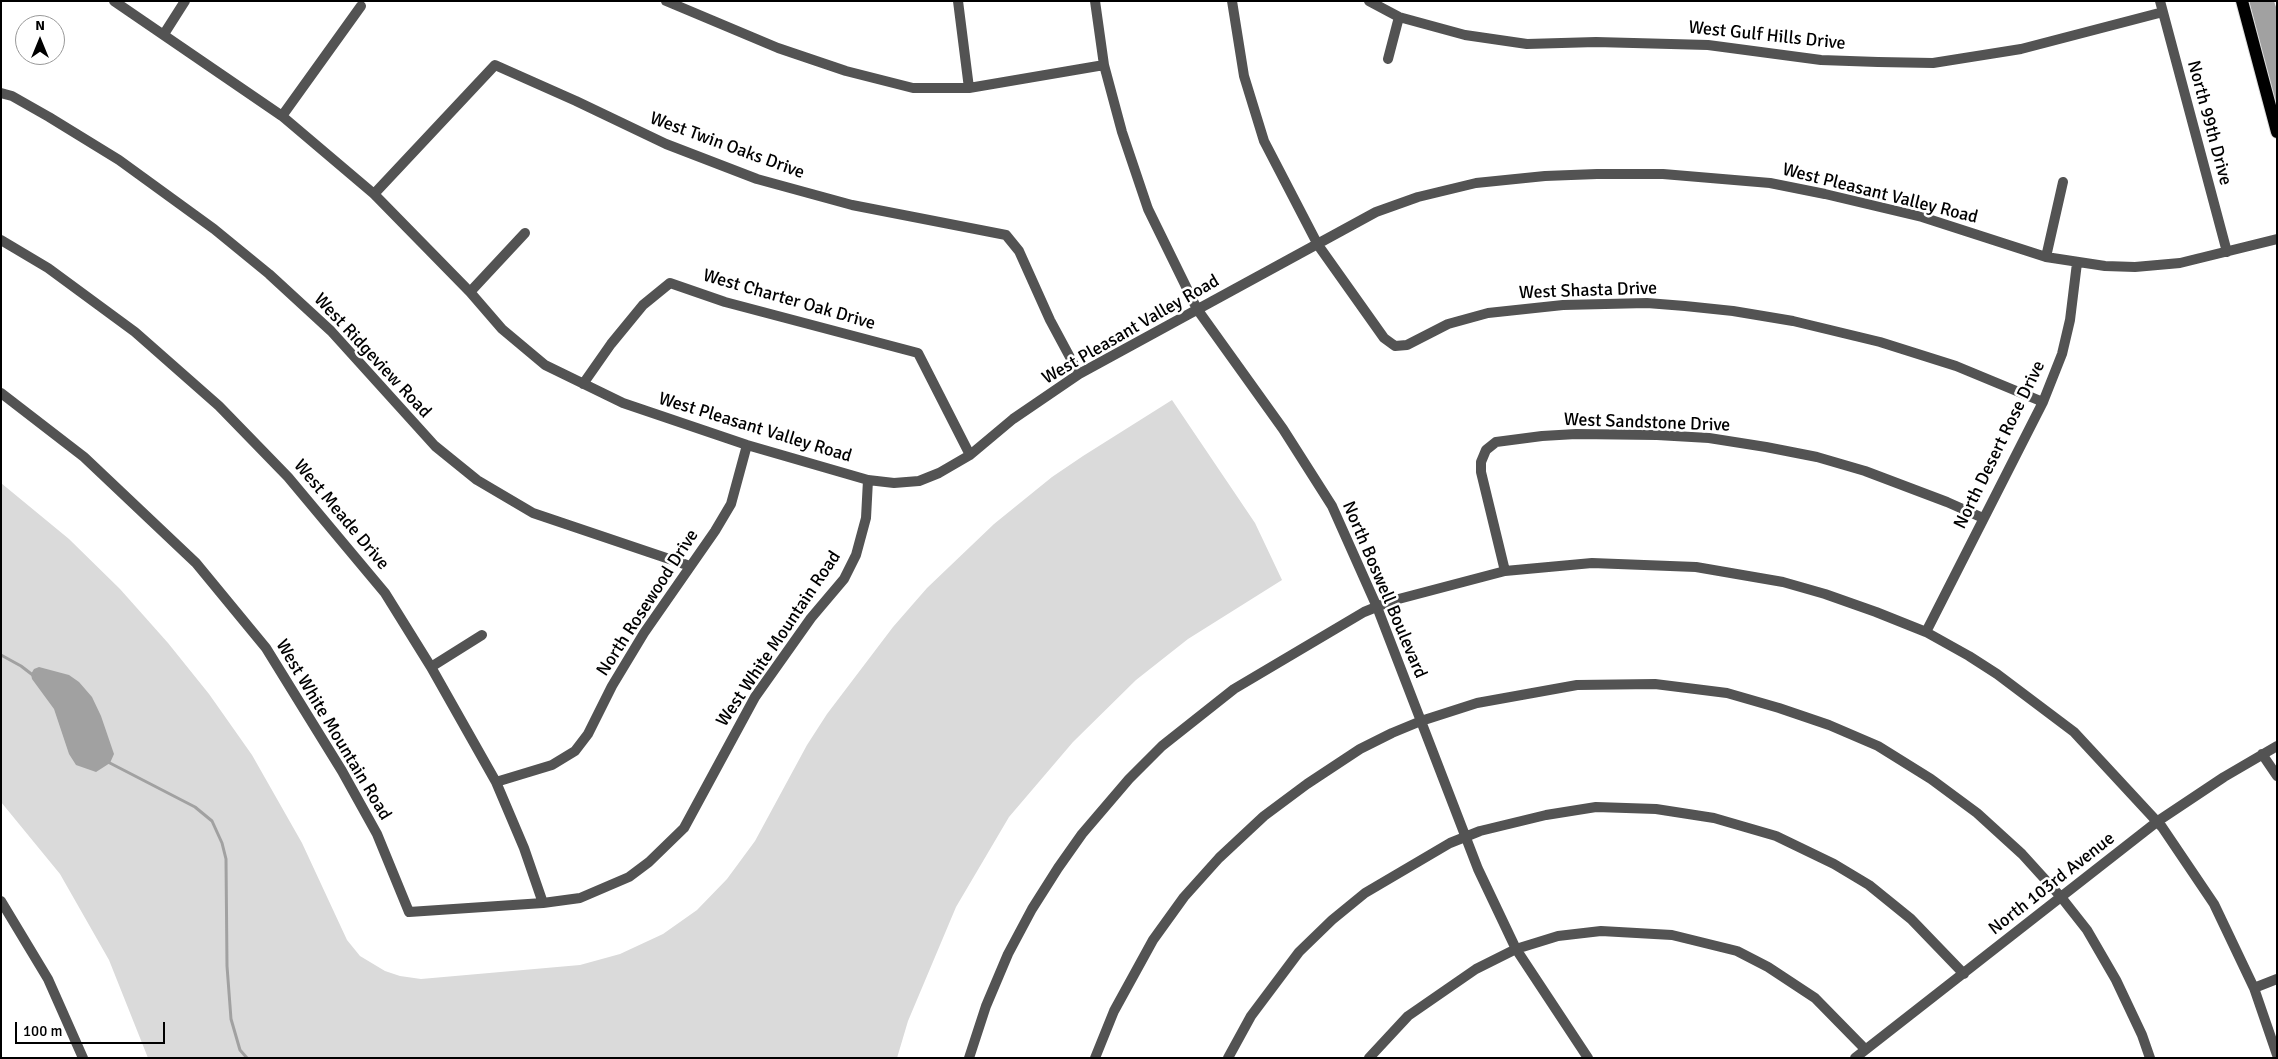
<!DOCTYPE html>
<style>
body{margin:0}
#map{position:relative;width:2278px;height:1059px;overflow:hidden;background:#fff;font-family:Signika,sans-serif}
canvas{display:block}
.frame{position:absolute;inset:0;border:2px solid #000;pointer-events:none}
.north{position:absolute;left:15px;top:15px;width:50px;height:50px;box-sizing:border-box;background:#fff;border:1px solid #999;border-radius:50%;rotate:0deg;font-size:14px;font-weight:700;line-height:20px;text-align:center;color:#000}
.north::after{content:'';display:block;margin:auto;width:18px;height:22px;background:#000;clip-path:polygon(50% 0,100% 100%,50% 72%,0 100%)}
.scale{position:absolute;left:15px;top:1022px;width:150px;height:22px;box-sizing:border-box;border:2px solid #000;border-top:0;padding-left:6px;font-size:15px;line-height:18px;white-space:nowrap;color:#000;-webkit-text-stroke:4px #fff;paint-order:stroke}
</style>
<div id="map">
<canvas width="2278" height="1059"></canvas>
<div class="frame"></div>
<div class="north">N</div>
<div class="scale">100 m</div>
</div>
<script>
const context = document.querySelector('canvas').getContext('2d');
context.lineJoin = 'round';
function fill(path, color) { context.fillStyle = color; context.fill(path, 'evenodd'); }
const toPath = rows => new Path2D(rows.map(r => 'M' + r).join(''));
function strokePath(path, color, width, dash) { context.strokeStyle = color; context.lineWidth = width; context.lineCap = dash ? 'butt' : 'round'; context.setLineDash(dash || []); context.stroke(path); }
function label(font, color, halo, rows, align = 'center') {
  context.font = font + ' Signika,sans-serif'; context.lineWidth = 5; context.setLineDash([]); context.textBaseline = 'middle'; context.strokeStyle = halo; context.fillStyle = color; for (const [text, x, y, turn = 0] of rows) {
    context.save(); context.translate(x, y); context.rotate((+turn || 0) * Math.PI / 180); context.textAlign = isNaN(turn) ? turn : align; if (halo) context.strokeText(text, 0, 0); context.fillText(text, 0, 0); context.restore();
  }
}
const green = toPath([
 [1172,400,1255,523,1282,580,1188,639,1136,680,1073,742,1009,817,956,907,908,1021,897,1058,148,1058,109,960,60,874,1,802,1,483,69,539,120,589,168,643,209,694,252,755,302,843,347,940,360,956,385,971,400,976,421,979,580,965,620,954,663,934,697,910,727,879,755,841,807,745,827,714,893,627,927,588,994,524,1052,477,1083,456]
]);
const water = toPath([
 [2249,1,2274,1,2277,10,2277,108],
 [39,667,69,675,79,682,92,697,101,716,114,754,110,763,96,772,76,765,69,754,54,709,32,679,31,674,34,669]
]);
const stream = toPath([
 [1,655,21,666,34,676],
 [106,761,195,807,212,821,222,843,226,859,227,966,231,1019,240,1050,247,1058]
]);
const minor = toPath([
 [114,1,282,116,374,194,470,292,502,329,545,365,623,403,747,445,868,480,894,483,919,481,939,473,970,455,1013,419,1079,374,1376,212,1418,197,1476,183,1545,176,1597,174,1663,174,1770,183,1825,194,1922,217,2046,257,2105,266,2135,267,2180,263,2277,239],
 [666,1,778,48,846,71,913,88,969,88,1104,65],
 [958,1,969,88],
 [1095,1,1104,65,1122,132,1148,209,1197,309,1283,429,1332,506,1377,607,1478,869,1516,949,1588,1058],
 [1232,1,1244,76,1264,141,1318,245,1384,338,1395,346,1407,345,1448,324,1488,313,1563,305,1647,303,1685,306,1733,311,1793,321,1880,342,1956,366,2043,402],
 [1369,1,1399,17,1465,35,1527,44,1596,42,1708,45,1821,60,1878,62,1933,63,2021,49,2163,12],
 [2160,1,2227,252],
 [164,34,185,1],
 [1388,59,1399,17],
 [1,93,12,96,49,117,119,160,214,229,269,274,331,331,435,446,477,480,533,513,690,566],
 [282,116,361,6],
 [374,194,495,65,576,101,666,144,757,179,852,205,1006,235,1019,251,1050,320,1079,374],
 [1,240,48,268,135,332,219,406,288,477,385,593,431,667,496,782,524,848,543,903],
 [2046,257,2063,182],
 [470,292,525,233],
 [583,384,611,344,643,305,670,283,725,302,918,353,970,455],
 [1,393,84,457,196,563,266,648,342,771,377,834,409,912,543,903,580,898,629,877,649,862,684,828,755,697,811,618,844,579,856,555,866,518,868,480],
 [1505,571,1481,472,1481,462,1486,450,1496,442,1542,436,1576,434,1657,435,1709,438,1766,447,1817,457,1865,471,1947,502,1983,518],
 [1926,632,2043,402,2062,354,2070,320,2077,263],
 [431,667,482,635],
 [2262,754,2277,776],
 [496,782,552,765,575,751,588,734,612,686,644,633,715,531,731,504,747,445],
 [1,901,48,979,83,1058],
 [2254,988,2277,979],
 [969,1058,986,1006,1008,954,1032,909,1058,868,1082,834,1129,779,1162,746,1234,689,1364,612,1391,601,1505,571,1592,563,1696,567,1783,582,1825,594,1876,612,1926,632,1969,656,1997,674,2074,732,2162,827,2214,904,2254,988,2277,1055],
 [1095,1058,1114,1011,1153,940,1184,897,1219,858,1264,816,1307,784,1360,749,1392,733,1421,721,1477,703,1577,685,1655,684,1727,693,1779,708,1829,725,1878,746,1931,779,1977,813,2022,854,2061,897,2087,930,2116,980,2142,1035,2150,1058],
 [1228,1058,1251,1016,1299,952,1332,920,1365,893,1450,843,1480,831,1546,815,1596,807,1656,809,1714,818,1776,836,1834,864,1869,885,1911,919,1964,974],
 [1369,1058,1408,1016,1476,969,1516,949,1558,936,1601,931,1672,935,1737,951,1768,967,1815,998,1865,1049],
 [1855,1058,2158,821,2224,777,2277,746]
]);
const major = toPath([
 [2242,1,2277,132]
]);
const streetNames = [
 ["West Gulf Hills Drive",1767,36,6],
 ["North 99th Drive",2209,123,75],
 ["West Twin Oaks Drive",727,146,20],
 ["West Pleasant Valley Road",1880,194,14],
 ["West Shasta Drive",1588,291,-2],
 ["West Charter Oak Drive",789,300,16],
 ["West Pleasant Valley Road",1131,330,-30],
 ["West Ridgeview Road",372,356,47],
 ["West Sandstone Drive",1647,423,2],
 ["West Pleasant Valley Road",755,428,17],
 ["North Desert Rose Drive",2000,445,-64],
 ["West Meade Drive",341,515,50],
 ["North Boswell Boulevard",1384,590,67],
 ["North Rosewood Drive",648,603,-57],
 ["West White Mountain Road",779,639,-56],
 ["West White Mountain Road",333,730,59],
 ["North 103rd Avenue",2052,884,-38]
];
fill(green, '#dadada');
fill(water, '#a1a1a1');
strokePath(stream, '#a1a1a1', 3);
strokePath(major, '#dbdbdb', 14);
strokePath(minor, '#535353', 10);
strokePath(major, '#000', 12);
label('18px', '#000', '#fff', streetNames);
</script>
